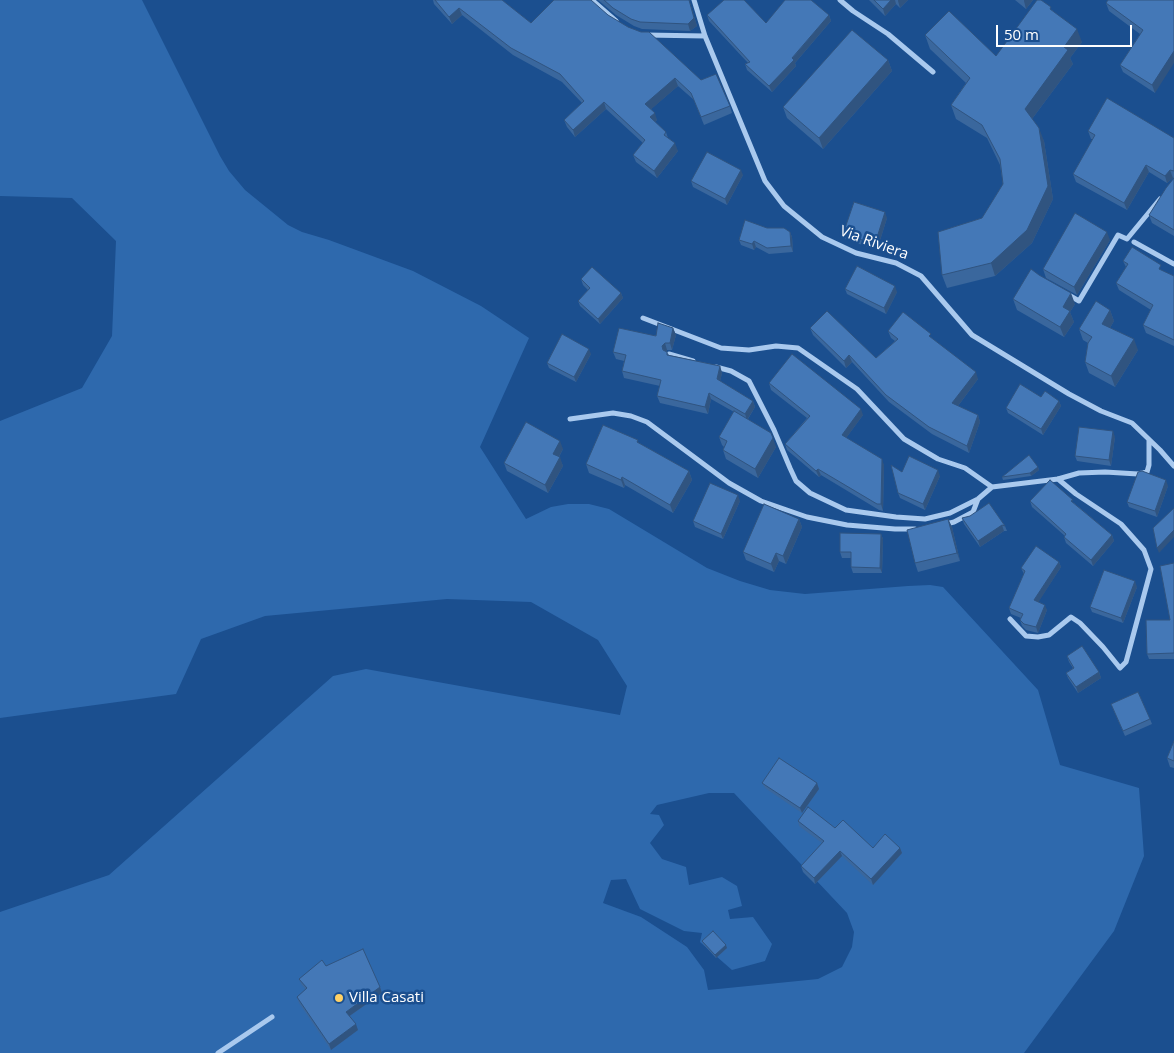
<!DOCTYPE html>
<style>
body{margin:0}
#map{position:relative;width:1174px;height:1053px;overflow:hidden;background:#1b4f8f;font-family:"Open Sans",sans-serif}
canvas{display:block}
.scale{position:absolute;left:996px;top:25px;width:136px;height:22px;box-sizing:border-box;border:2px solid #fff;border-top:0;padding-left:6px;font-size:15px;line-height:18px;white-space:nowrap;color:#fff;-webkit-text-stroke:4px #1b4f8f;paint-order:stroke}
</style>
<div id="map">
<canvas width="1174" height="1053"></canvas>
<div class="scale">50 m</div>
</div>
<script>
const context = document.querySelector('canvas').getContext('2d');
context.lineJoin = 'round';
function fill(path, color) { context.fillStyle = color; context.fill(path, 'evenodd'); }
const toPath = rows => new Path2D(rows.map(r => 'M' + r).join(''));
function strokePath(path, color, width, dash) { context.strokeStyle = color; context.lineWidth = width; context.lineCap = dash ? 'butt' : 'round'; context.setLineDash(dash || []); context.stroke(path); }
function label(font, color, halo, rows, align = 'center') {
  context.font = font + ' "Open Sans",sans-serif'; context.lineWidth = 5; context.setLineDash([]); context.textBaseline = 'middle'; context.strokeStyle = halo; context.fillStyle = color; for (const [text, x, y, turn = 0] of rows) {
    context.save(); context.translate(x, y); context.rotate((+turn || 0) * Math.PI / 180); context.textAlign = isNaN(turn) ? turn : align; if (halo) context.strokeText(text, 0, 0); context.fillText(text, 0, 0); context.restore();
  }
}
const green = toPath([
 [0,0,142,0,220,156,229,171,245,190,288,225,302,232,329,240,413,271,481,306,529,338,480,447,526,519,551,507,568,504,589,504,609,509,707,568,740,581,770,590,805,594,908,586,930,585,943,587,1038,690,1060,765,1139,788,1144,856,1114,931,1024,1053,0,1053,0,912,109,875,333,676,366,669,620,715,627,686,598,640,531,602,447,599,265,616,201,639,176,694,0,718,0,421,82,388,112,336,116,241,72,198,0,196],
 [709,793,734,793,847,913,854,932,852,947,842,967,818,979,708,990,704,970,687,947,641,917,603,903,611,880,626,879,640,909,684,931,702,933,700,942,732,970,765,961,772,944,753,917,730,919,728,910,742,906,737,886,722,877,689,885,686,867,662,859,650,843,664,825,659,815,650,814,657,805]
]);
const minor = toPath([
 [592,0,616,21],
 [694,0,705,36,765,181,784,206,822,237,856,253,896,263,921,276,972,335,1069,394,1101,411,1132,423,1160,450,1174,466],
 [840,0,853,11,888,34,933,72],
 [646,35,705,36],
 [1134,242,1174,264],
 [1067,294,1079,301,1118,235,1127,239,1160,199],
 [643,318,721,348,749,350,776,346,798,348,857,389,904,439,938,459,965,468,992,487,1058,479,1079,473,1105,472,1138,474,1147,472,1149,465,1149,440],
 [669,354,693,361],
 [716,367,731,371,749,381,774,430,790,468,796,481,810,493,846,510,896,517,925,519,950,513,978,499,992,487],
 [570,419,613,413,631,416,647,422,729,483,761,501,807,517,847,525,895,529,915,529],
 [946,524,954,522,973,512,978,499],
 [1010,619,1026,636,1038,637,1049,635,1071,617,1080,623,1103,647,1120,668,1126,662,1151,569,1144,550,1121,524,1076,494,1058,479],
 [218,1053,272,1017]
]);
const wall = toPath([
 [433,0,502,0,531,23,608,15,730,106,732,113,704,125,694,100,678,86,651,109,657,120,655,122,666,132,668,138,678,151,657,178,636,162,633,155,643,143,606,109,575,137,567,127,564,120,582,103,562,82,513,55,462,15,452,24,434,4],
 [598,0,689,0,697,26,690,31,642,29,634,26,616,15],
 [869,0,908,0,900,8,896,4,885,16],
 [1015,0,1033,0,1026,9],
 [1174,0,1155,93,1123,72,1120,65,1140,34,1109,11,1106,3],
 [1052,10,1082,42,1070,58,1073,64,1032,119,1044,141,1053,199,1032,243,995,276,947,288,942,275,982,218,1003,184,1000,165,987,138,956,119,951,105,966,83,930,49,925,35,996,56],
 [707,15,766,23,829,15,831,21,795,63,796,66,772,92,747,70,745,64,748,63,709,21],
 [888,60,892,71,823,149,787,118,783,107],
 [1088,131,1174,138,1174,236,1152,223,1149,215,1174,178,1173,178,1167,183,1149,172,1127,210,1076,182,1073,174,1093,139,1091,139],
 [743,175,727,205,693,187,691,181],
 [887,218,877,250,845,239,843,234],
 [767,228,790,232,792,237,793,252,769,254,756,247,754,250,741,245,739,240],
 [1110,240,1077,295,1046,278,1043,269],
 [1123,261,1163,271,1174,276,1174,346,1146,333,1143,325,1151,310,1119,290,1116,283,1126,267],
 [581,279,621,293,623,298,600,324,580,306,578,301,588,290,583,285],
 [845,289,897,292,886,314,847,294],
 [1013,299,1075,304,1070,312,1074,322,1064,337,1017,310],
 [1110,310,1114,321,1110,328,1138,350,1115,387,1089,373,1085,362,1088,343,1083,340,1079,329],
 [673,328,676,335,672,350,667,350,666,351,669,355,720,366,722,373,720,381,753,401,755,407,748,419,776,447,758,478,726,459,723,450,724,447,722,445,719,437,734,412,711,399,708,414,660,403,657,396,660,386,624,378,622,371,624,361,616,359,613,352],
 [810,328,876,358,895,341,891,338,888,331,933,339,978,379,958,406,978,415,980,422,969,453,932,434,889,402,852,362,846,368,813,335],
 [591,354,576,382,549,368,547,363],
 [769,383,863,415,846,438,884,465,883,511,879,510,821,475,819,477,787,450,785,444,807,418,771,390],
 [1041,397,1059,401,1061,406,1043,435,1008,413,1006,408],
 [1115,437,1111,466,1077,461,1075,456],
 [639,443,689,471,692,480,673,513,625,485,624,488,589,473,586,464],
 [563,449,559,457,563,466,548,493,507,471,504,463],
 [1038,467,1039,470,1031,476,1003,480,1002,477],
 [902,472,940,476,925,510,900,498,898,493],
 [1168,486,1157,517,1129,507,1127,502],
 [740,501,723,539,695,527,693,521],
 [1030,501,1074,503,1112,535,1114,541,1093,566,1066,543,1064,537,1065,536,1032,507],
 [962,518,1005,526,1007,531,1004,531,980,547,964,524],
 [799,519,802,527,786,564,779,561,774,572,746,560,743,552],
 [948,519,952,527,960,561,918,572,915,563],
 [881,534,883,539,882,573,853,573,851,567,851,558,842,558,840,552],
 [1059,562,1061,567,1038,602,1047,610,1038,633,1026,630,1022,626,1020,620,1021,618,1011,614,1009,608,1024,574,1021,568],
 [1174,563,1174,659,1149,659,1147,654,1170,620],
 [1137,587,1123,623,1092,612,1090,607],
 [1067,656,1099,672,1101,678,1078,693,1068,678,1066,673,1073,668,1069,662],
 [1111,704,1150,719,1152,724,1125,736],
 [1174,741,1174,768,1170,767,1167,758],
 [762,783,817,783,819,789,802,813,765,788],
 [798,821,835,828,873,848,900,848,902,853,873,885,842,856,815,884,803,872,801,866,822,843,799,826],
 [702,941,727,948,716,958,703,944],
 [326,966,380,987,382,993,350,1016,358,1030,331,1050,299,1003,297,997,306,990,301,984,299,979]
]);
const shadedWall = toPath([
 [891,0,895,0,896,4,885,16,883,9],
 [898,0,908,0,900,8,898,1],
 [1024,0,1033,0,1026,9,1024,1],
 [690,3,697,26,690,31,688,24],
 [459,8,462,15,452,24,449,17],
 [829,15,831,21,795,63,796,66,772,92,769,86],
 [1077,29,1082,42,1070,58,1073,64,1029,123,1025,109,1064,47],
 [1174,51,1174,63,1155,93,1152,85],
 [888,60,892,71,823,149,819,138],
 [675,78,678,86,648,112,645,104],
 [604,102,606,109,575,137,573,130],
 [655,113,657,120,653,125,650,117],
 [1039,128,1044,141,1053,199,1032,243,995,276,991,263],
 [675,143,678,151,657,178,654,171],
 [1146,165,1149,172,1127,210,1124,203],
 [741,170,743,175,727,205,725,199],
 [1170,170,1173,178,1167,183,1165,176],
 [885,212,887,218,877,250,875,244],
 [790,232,792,237,793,252,791,246],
 [1107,232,1110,240,1077,295,1074,287],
 [754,241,756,247,754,250,752,244],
 [895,286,897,292,886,314,884,308],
 [621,293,623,298,600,324,598,319],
 [1071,293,1075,304,1070,312,1074,322,1064,337,1060,327,1063,307],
 [1110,310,1114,321,1106,335,1102,324],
 [673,328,676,335,672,350,670,343],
 [1134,339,1138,350,1115,387,1111,376],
 [665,343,667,350,665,353,662,346],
 [589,349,591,354,576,382,574,377],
 [849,355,852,362,846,368,844,361],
 [720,366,722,373,719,386,717,379],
 [976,372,978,379,955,410,952,403],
 [709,393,711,399,708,414,705,407],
 [753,401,755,407,747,420,745,414],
 [1059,401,1061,406,1043,435,1041,429],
 [861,409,863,415,844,441,842,435],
 [978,415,980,422,969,453,967,446],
 [1113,431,1115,437,1111,466,1109,460],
 [773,438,776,447,758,478,755,469],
 [560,441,563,449,556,462,553,454],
 [560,457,563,466,548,493,545,485],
 [882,459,884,465,883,511,881,504],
 [1038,467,1039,470,1031,476,1030,473],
 [818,469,821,475,819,477,816,471],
 [938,470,940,476,925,510,923,504],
 [689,471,692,480,673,513,670,505],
 [622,477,625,485,624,488,621,480],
 [1166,480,1168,486,1157,517,1155,511],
 [738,495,740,501,723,539,721,534],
 [799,519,802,527,786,564,783,556],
 [948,519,952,527,960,561,957,553],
 [1002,525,1004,531,980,547,978,541],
 [1174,530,1174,537,1159,553,1157,548],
 [881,534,883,539,882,573,880,568],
 [1112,535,1114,541,1093,566,1091,560],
 [776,553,779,561,774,572,771,564],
 [1059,562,1061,567,1036,606,1034,600],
 [1135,581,1137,587,1123,623,1121,618],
 [1045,605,1047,610,1038,633,1036,627],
 [1099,672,1101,678,1078,693,1076,687],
 [817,783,819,789,802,813,800,808],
 [900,848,902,853,873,885,871,879],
 [840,851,842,856,815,884,814,878],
 [726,945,727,948,716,958,715,955],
 [380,987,382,993,348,1017,346,1012],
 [356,1024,358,1030,331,1050,329,1044]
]);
const building = toPath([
 [435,0,502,0,531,23,554,0,591,0,608,15,628,27,641,32,649,32,701,80,716,74,730,106,701,117,691,93,675,78,645,104,655,113,650,117,666,132,664,135,675,143,654,171,633,155,645,140,604,102,573,130,564,120,584,101,560,74,511,48,459,8,449,17,435,0],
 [604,0,689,0,694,18,688,24,640,22,631,19,613,8,604,0],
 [724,0,744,0,766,23,785,0,811,0,829,15,792,58,794,60,769,86,745,64,750,62,707,15,724,0],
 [874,0,891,0,883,9,874,0],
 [1037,0,1041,0,1051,7,1050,9,1077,29,1064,47,1068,50,1025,109,1039,128,1048,186,1027,230,991,263,942,275,938,232,982,218,1003,184,1000,159,982,125,951,105,970,78,925,35,949,11,996,56,1037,0],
 [1108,0,1174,0,1174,51,1152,85,1120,65,1143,30,1106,3,1108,0],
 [852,30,888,60,819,138,783,107,852,30],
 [1107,98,1174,138,1174,171,1170,170,1165,176,1146,165,1124,203,1073,174,1095,135,1088,131,1107,98],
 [707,152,741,170,725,199,691,181,707,152],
 [1174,178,1174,230,1149,215,1166,188,1174,178],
 [854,202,885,212,875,244,843,234,854,202],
 [1075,213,1107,232,1074,287,1043,269,1075,213],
 [745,220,767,228,784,228,790,232,791,246,767,248,754,241,752,244,739,240,745,220],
 [1132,247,1161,265,1159,269,1174,276,1174,340,1143,325,1153,305,1116,283,1128,264,1123,261,1132,247],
 [857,266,895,286,884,308,845,289,857,266],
 [592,267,621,293,598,319,578,301,590,288,581,279,592,267],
 [1031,269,1039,275,1071,293,1063,307,1070,311,1060,327,1013,299,1031,269],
 [1096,301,1110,310,1102,324,1134,339,1111,376,1085,362,1088,343,1092,337,1079,329,1096,301],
 [827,311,876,358,898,339,888,331,903,312,931,334,929,336,976,372,952,403,978,415,967,446,929,427,886,395,849,355,844,361,810,328,827,311],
 [658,323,673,328,670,343,665,343,662,346,663,350,667,352,667,355,720,366,717,379,753,401,745,414,709,393,705,407,657,396,661,380,622,371,626,355,613,352,619,328,656,336,658,323],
 [562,334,589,349,574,377,547,363,562,334],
 [792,354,861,409,842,435,882,459,881,504,877,504,818,469,816,471,785,444,810,416,769,383,792,354],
 [1020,384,1041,397,1045,391,1059,401,1041,429,1006,408,1020,384],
 [734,411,771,433,773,438,755,469,723,450,727,441,719,437,734,411],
 [526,422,560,441,553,454,560,457,545,485,504,463,526,422],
 [603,425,638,440,637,442,689,471,670,505,622,477,621,480,586,464,603,425],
 [1079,427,1113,431,1109,460,1075,456,1079,427],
 [1029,455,1038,467,1030,473,1002,477,1029,455],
 [909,456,938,470,923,504,898,493,891,465,902,472,909,456],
 [1142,471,1166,480,1155,511,1127,502,1138,472,1142,471],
 [1050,480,1073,500,1071,501,1112,535,1091,560,1064,537,1066,534,1030,501,1050,480],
 [710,483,738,495,721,534,693,521,710,483],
 [989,503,1005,526,1002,525,978,541,962,518,970,516,989,503],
 [764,504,799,519,783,556,776,553,771,564,743,552,764,504],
 [1174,508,1174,530,1157,548,1153,528,1174,508],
 [948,519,957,553,915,563,907,530,948,519],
 [840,533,881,534,880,568,851,567,851,552,840,552,840,533],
 [1036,546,1059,562,1034,600,1045,605,1036,627,1024,624,1020,620,1023,614,1009,608,1025,571,1021,568,1036,546],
 [1174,563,1174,653,1147,654,1146,620,1170,620,1160,566,1174,563],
 [1104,570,1135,581,1121,618,1090,607,1104,570],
 [1082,646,1099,672,1076,687,1066,673,1074,668,1067,656,1082,646],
 [1138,692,1150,719,1123,731,1111,704,1138,692],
 [1174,741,1174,761,1167,758,1174,741],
 [779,758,817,783,800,808,762,783,779,758],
 [808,807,835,828,843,820,873,848,885,834,900,848,871,879,840,851,814,878,801,866,824,841,798,821,808,807],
 [713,931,726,945,715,955,702,941,713,931],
 [363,949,380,987,346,1012,356,1024,329,1044,297,997,307,988,299,979,322,960,326,966,363,949]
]);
const markers = [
 [339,998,5,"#ffd166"]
];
const streetNames = [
 ["Via Riviera",874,243,20]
];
const poiNames = [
 ["Villa Casati",349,998]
];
fill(green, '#2e69ad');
strokePath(minor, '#a9c9ee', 5);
fill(wall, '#3a679d');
fill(shadedWall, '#305480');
fill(building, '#4478b7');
strokePath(building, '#305480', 1);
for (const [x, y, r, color] of markers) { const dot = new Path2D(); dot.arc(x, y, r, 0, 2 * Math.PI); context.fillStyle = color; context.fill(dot); strokePath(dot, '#1b4f8f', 2); }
label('15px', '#fff', '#1b4f8f', streetNames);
label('15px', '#fff', '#1b4f8f', poiNames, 'left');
</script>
